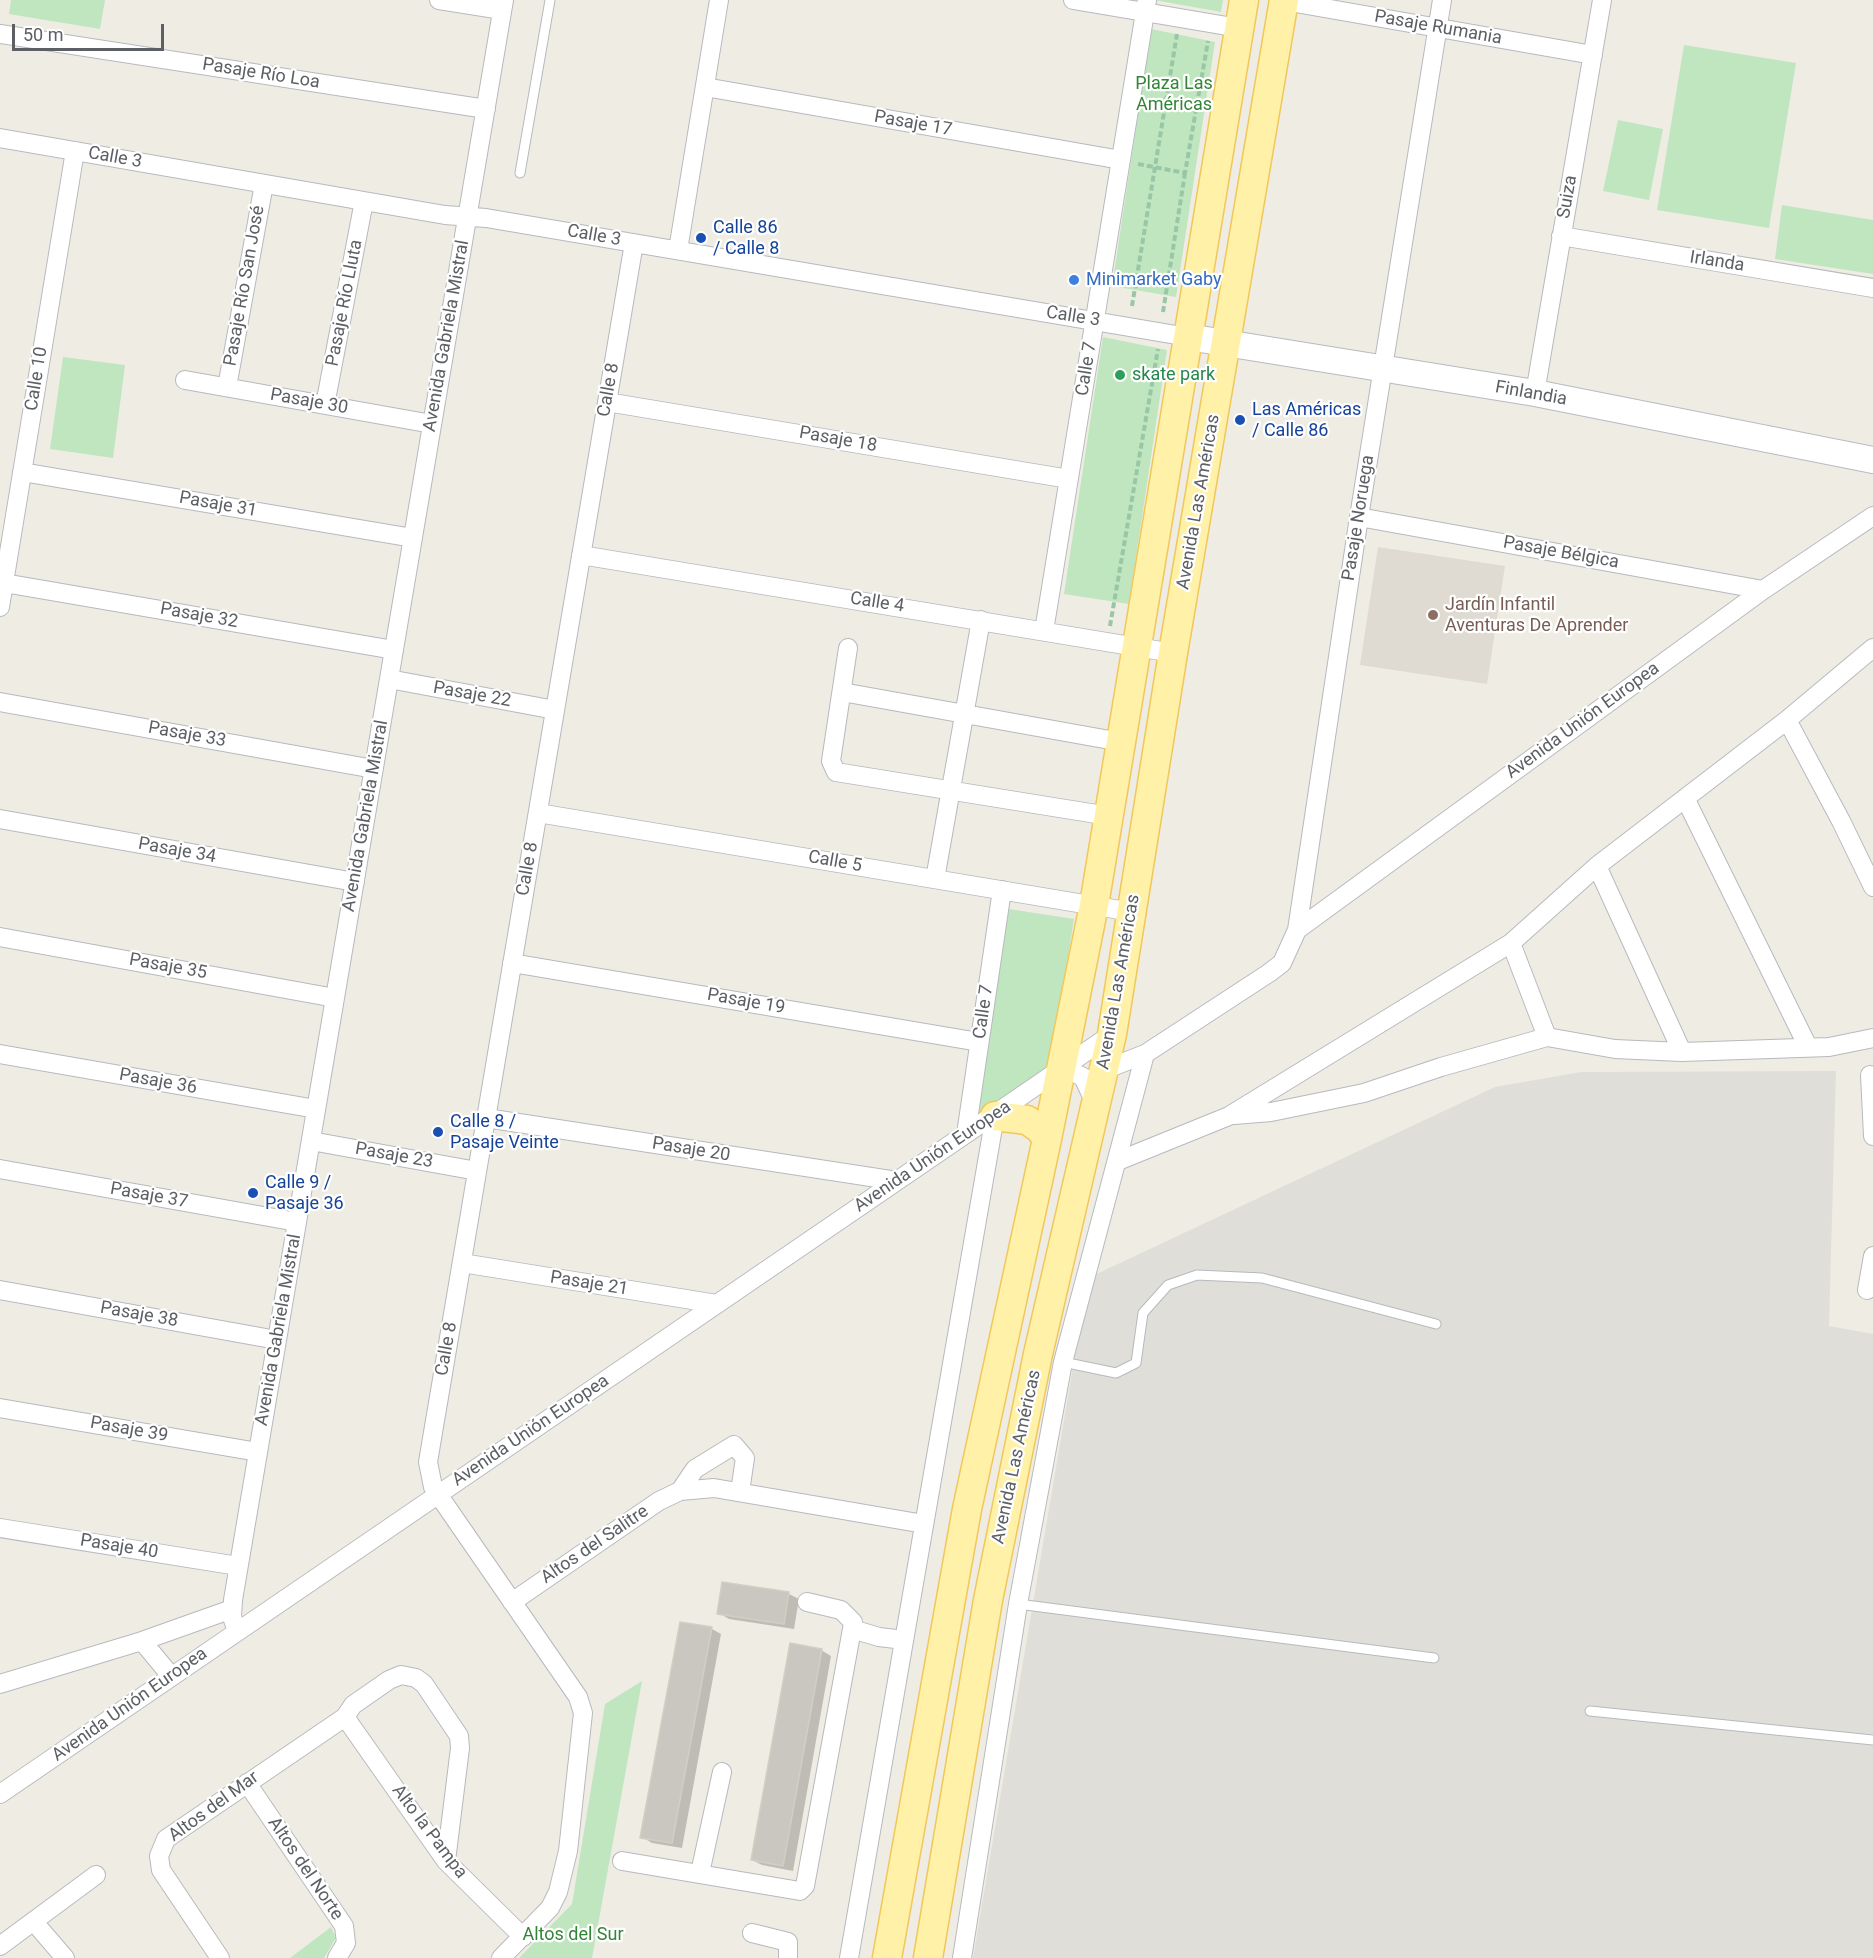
<!DOCTYPE html>
<meta charset="utf-8">
<style>
body{margin:0}
#map{position:relative;width:1873px;height:1958px;overflow:hidden;background:#efece4;font-family:Roboto,sans-serif}
canvas{display:block}
.scale{position:absolute;left:12px;top:24px;width:152px;height:27px;box-sizing:border-box;border:3px solid #5c6065;border-top:0;padding-left:8px;font-size:18px;line-height:21px;white-space:nowrap;color:#5c6065;-webkit-text-stroke:4px #fff;paint-order:stroke}
</style>
<div id="map">
<canvas width="1873" height="1958"></canvas>
<div class="scale">50 m</div>
</div>
<script>
const context = document.querySelector('canvas').getContext('2d');
context.lineJoin = 'round';
function fill(path, color) { context.fillStyle = color; context.fill(path, 'evenodd'); }
const toPath = rows => new Path2D(rows.map(r => 'M' + r).join(''));
function strokePath(path, color, width, dash) { context.strokeStyle = color; context.lineWidth = width; context.lineCap = dash ? 'butt' : 'round'; context.setLineDash(dash || []); context.stroke(path); }
function label(font, color, halo, rows, align = 'center') {
  context.font = font + ' Roboto,sans-serif'; context.lineWidth = 4.5; context.setLineDash([]); context.textBaseline = 'middle'; context.strokeStyle = halo; context.fillStyle = color; for (const [text, x, y, turn = 0] of rows) {
    context.save(); context.translate(x, y); context.rotate((+turn || 0) * Math.PI / 180); context.textAlign = isNaN(turn) ? turn : align; if (halo) context.strokeText(text, 0, 0); context.fillText(text, 0, 0); context.restore();
  }
}
const industrial = toPath([
 [1836,1071,1829,1326,1873,1334,1873,1958,973,1958,1088,1278,1495,1087,1581,1072]
]);
const education = toPath([
 [1378,547,1505,566,1487,684,1360,665]
]);
const green = toPath([
 [11,0,105,0,100,29,9,14],
 [1154,0,1223,0,1221,12],
 [1151,29,1215,42,1176,297,1112,286],
 [1684,45,1796,63,1769,228,1657,210],
 [1618,120,1663,129,1649,200,1603,191],
 [1782,205,1873,220,1873,274,1775,259],
 [1103,337,1167,350,1129,604,1064,594],
 [63,357,125,365,113,458,50,449],
 [1009,909,1074,919,1051,1064,975,1119],
 [642,1681,592,1958,519,1958,572,1904,605,1704],
 [331,1927,336,1938,324,1958,290,1958]
]);
const shadow = toPath([
 [723,1584,789,1594,799,1599,794,1629,729,1619,719,1613],
 [712,1629,721,1634,682,1848,652,1843,642,1837],
 [821,1650,831,1656,793,1871,762,1865,752,1860]
]);
const building = toPath([
 [722,1582,789,1592,784,1624,717,1614,722,1582],
 [680,1622,712,1627,672,1843,640,1838,680,1622],
 [790,1643,822,1649,783,1866,751,1860,790,1643]
]);
const path = toPath([
 [1138,164,1185,173,1208,41],
 [1132,306,1177,34],
 [1163,312,1185,173],
 [1110,626,1158,349]
]);
const lane = toPath([
 [520,173,550,0],
 [1063,1362,1116,1373,1136,1363,1143,1313,1168,1285,1197,1275,1262,1278,1436,1324],
 [1018,1604,1434,1658],
 [1590,1711,1873,1740]
]);
const street = toPath([
 [439,0,502,10],
 [1073,0,1239,28],
 [1284,1,1593,55],
 [0,34,486,109],
 [705,87,1121,160],
 [0,138,445,215,486,218,1188,337],
 [1561,236,1873,288],
 [678,250,719,0],
 [185,380,432,424],
 [227,387,264,184],
 [1535,393,1602,0],
 [607,402,1069,479],
 [325,405,364,201],
 [22,472,413,538],
 [1359,517,1763,590],
 [581,555,1173,653],
 [4,583,394,650],
 [0,607,75,151],
 [1044,631,1147,0],
 [848,648,831,761,836,772,1109,816],
 [389,679,555,710],
 [842,692,1121,742],
 [0,702,374,769],
 [1787,720,1841,821,1873,887],
 [1685,798,1808,1047],
 [538,813,1132,912],
 [0,819,355,882],
 [1597,866,1682,1052],
 [935,879,981,620],
 [1297,930,1763,590,1873,516],
 [0,937,335,998],
 [1511,943,1547,1037],
 [512,963,979,1042],
 [0,1054,316,1109],
 [1062,1067,1083,1077,1095,1103],
 [1104,1070,1145,1054,1269,973,1282,963,1297,930,1359,517,1442,0],
 [1870,1075,1873,1136],
 [1234,1115,1271,1112,1364,1093,1441,1067,1547,1037,1615,1049,1682,1052,1829,1047,1873,1038],
 [486,1118,897,1181],
 [966,1134,1002,890],
 [311,1141,477,1171],
 [1118,1161,1229,1116,1511,943,1597,866,1787,720,1873,648],
 [0,1169,297,1222],
 [462,1263,717,1304],
 [0,1290,277,1340],
 [1867,1290,1873,1256],
 [0,1408,258,1452],
 [680,1491,695,1469,734,1445,745,1458,740,1492],
 [0,1528,238,1566],
 [512,1602,659,1501,680,1491,714,1488,924,1524],
 [807,1602,841,1610,853,1622,852,1629],
 [237,1631,232,1617,233,1600,504,0],
 [142,1641,171,1676],
 [0,1684,142,1641,232,1609],
 [345,1717,446,1861,523,1937],
 [247,1783,344,1926,346,1943,337,1958],
 [0,1794,1112,1034],
 [622,1861,800,1891,805,1886,852,1629,879,1637,904,1640],
 [700,1873,722,1772],
 [34,1922,65,1958],
 [752,1933,788,1942,788,1958],
 [0,1946,96,1875],
 [220,1958,161,1870,159,1856,166,1839,345,1717,353,1705,389,1680,401,1675,416,1678,424,1684,459,1736,460,1748,446,1861],
 [501,1958,550,1908,558,1892,568,1851,583,1713,578,1697,433,1487,428,1462,634,243],
 [849,1958,995,1116],
 [962,1958,1018,1604,1063,1362,1145,1054]
]);
const secondary = toPath([
 [1188,337,1535,393,1873,460]
]);
const primary = toPath([
 [995,1116,1027,1120,1040,1129,1047,1139],
 [887,1958,967,1509,1047,1139,1094,905,1244,0],
 [928,1958,988,1600,1038,1354,1112,1034,1173,653,1284,0]
]);
const markers = [
 [701,238,6,"#1a4fb4"],
 [1074,280,6,"#3f7fe0"],
 [1120,375,6,"#2e9e5b"],
 [1240,420,6,"#1a4fb4"],
 [1433,615,6,"#8d6e63"],
 [438,1132,6,"#1a4fb4"],
 [253,1193,6,"#1a4fb4"]
];
const streetNames = [
 ["Pasaje Rumania",1438,28,10],
 ["Pasaje Río Loa",261,74,9],
 ["Pasaje 17",913,124,10],
 ["Calle 3",115,158,10],
 ["Suiza",1568,197,-80],
 ["Calle 3",594,236,10],
 ["Irlanda",1717,262,9],
 ["Pasaje Río San José",245,286,-80],
 ["Pasaje Río Lluta",345,303,-79],
 ["Calle 3",1073,317,9],
 ["Avenida Gabriela Mistral",447,336,-80],
 ["Calle 7",1087,369,-81],
 ["Calle 10",37,379,-81],
 ["Calle 8",609,390,-80],
 ["Finlandia",1531,394,10],
 ["Pasaje 30",309,402,10],
 ["Pasaje 18",838,440,10],
 ["Avenida Las Américas",1199,502,-80],
 ["Pasaje 31",218,505,10],
 ["Pasaje Noruega",1359,518,-81],
 ["Pasaje Bélgica",1561,553,10],
 ["Calle 4",877,603,9],
 ["Pasaje 32",199,616,10],
 ["Pasaje 22",472,695,10],
 ["Avenida Unión Europea",1583,721,-36],
 ["Pasaje 33",187,735,10],
 ["Avenida Gabriela Mistral",366,816,-80],
 ["Pasaje 34",177,851,10],
 ["Calle 5",835,862,10],
 ["Calle 8",528,869,-80],
 ["Pasaje 35",168,967,10],
 ["Avenida Las Américas",1119,982,-80],
 ["Pasaje 19",746,1002,10],
 ["Calle 7",984,1012,-82],
 ["Pasaje 36",158,1082,10],
 ["Pasaje 20",691,1150,9],
 ["Pasaje 23",394,1156,10],
 ["Avenida Unión Europea",933,1157,-34],
 ["Pasaje 37",149,1196,10],
 ["Pasaje 21",589,1284,9],
 ["Pasaje 38",139,1315,10],
 ["Avenida Gabriela Mistral",279,1330,-80],
 ["Calle 8",447,1349,-80],
 ["Pasaje 39",129,1430,10],
 ["Avenida Unión Europea",531,1431,-34],
 ["Avenida Las Américas",1017,1457,-78],
 ["Altos del Salitre",595,1545,-34],
 ["Pasaje 40",119,1547,9],
 ["Avenida Unión Europea",130,1705,-35],
 ["Altos del Mar",214,1807,-36],
 ["Alto la Pampa",429,1832,53],
 ["Altos del Norte",305,1869,56]
];
const parkNames = [
 ["Plaza Las",1174,84],
 ["Américas",1174,105],
 ["Altos del Sur",573,1935]
];
const transitNames = [
 ["Calle 86",713,228],
 ["/ Calle 8",713,249],
 ["Las Américas",1252,410],
 ["/ Calle 86",1252,431],
 ["Calle 8 /",450,1122],
 ["Pasaje Veinte",450,1143],
 ["Calle 9 /",265,1183],
 ["Pasaje 36",265,1204]
];
const shopNames = [
 ["Minimarket Gaby",1086,280]
];
const leisureNames = [
 ["skate park",1132,375]
];
const educationNames = [
 ["Jardín Infantil",1445,605],
 ["Aventuras De Aprender",1445,626]
];
fill(industrial, '#e0ded8');
fill(education, '#dfdbd2');
fill(green, '#c0e6c0');
fill(shadow, '#0003');
fill(building, '#cac7c1');
strokePath(building, '#d3cec2', 1.5);
strokePath(lane, '#b6babe', 11);
strokePath(street, '#b6babe', 20);
strokePath(secondary, '#b7bbc0', 28);
strokePath(primary, '#f2c759', 31);
strokePath(path, '#99c7a6', 4, [6, 3]);
strokePath(lane, '#fff', 9);
strokePath(street, '#fff', 18);
strokePath(secondary, '#fff', 26);
strokePath(primary, '#fff1a8', 28);
for (const [x, y, r, color] of markers) { const dot = new Path2D(); dot.arc(x, y, r, 0, 2 * Math.PI); context.fillStyle = color; context.fill(dot); strokePath(dot, '#fff', 2); }
label('18px', '#5c6065', '#fff', streetNames);
label('18px', '#348437', '#fff', parkNames);
label('18px', '#164399', '#fff', transitNames, 'left');
label('18px', '#366cbe', '#fff', shopNames, 'left');
label('18px', '#27864d', '#fff', leisureNames, 'left');
label('18px', '#785e54', '#fff', educationNames, 'left');
</script>
